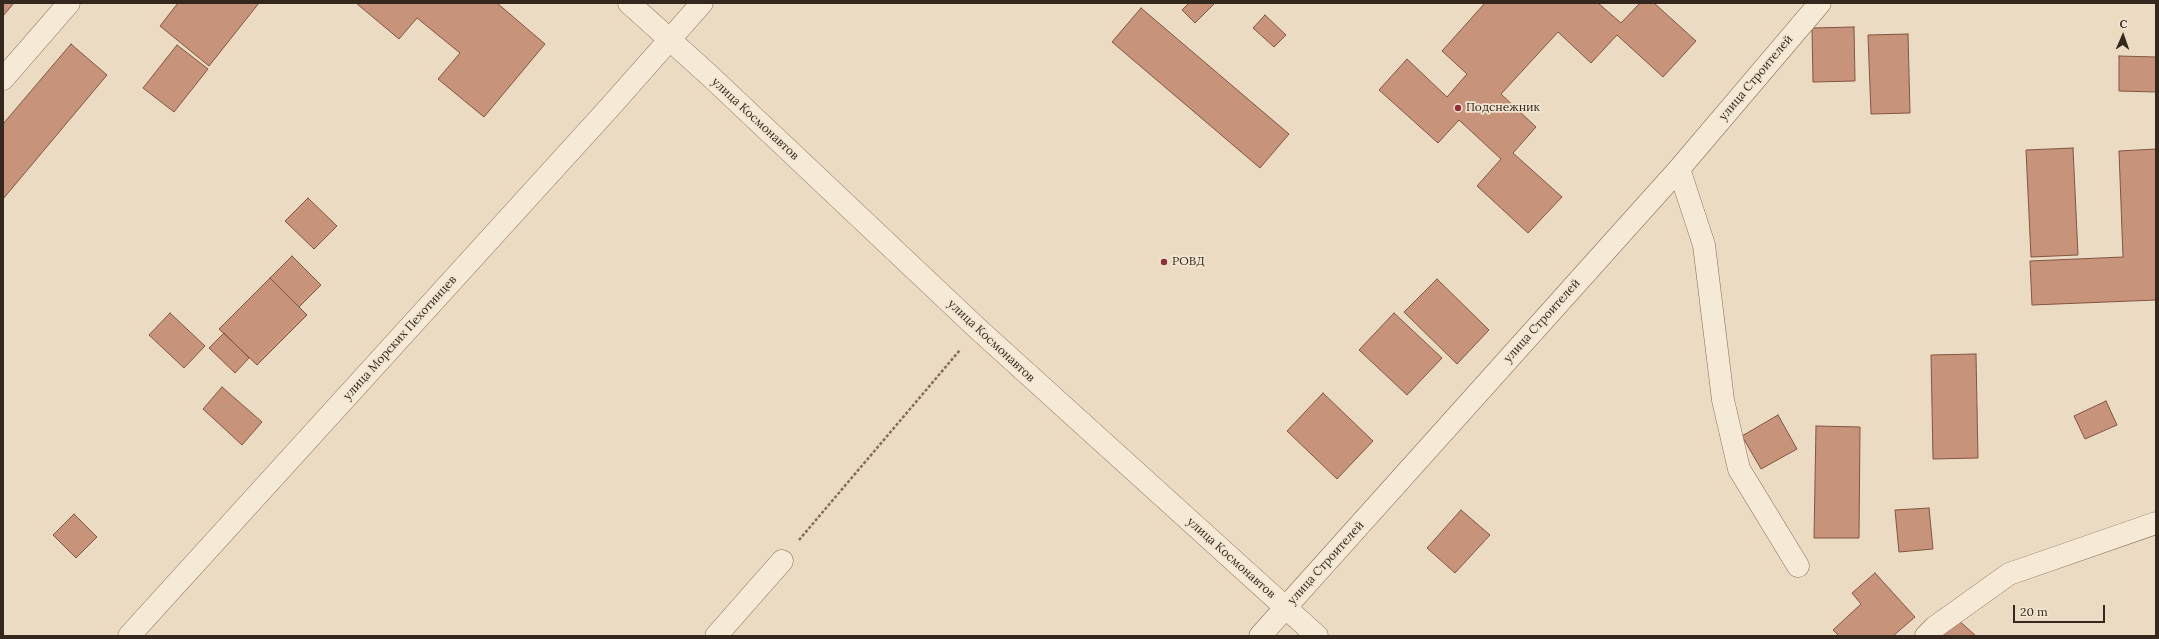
<!DOCTYPE html>
<meta charset="utf-8">
<style>
body{margin:0}
#map{position:relative;width:2159px;height:639px;overflow:hidden;background:#ebdbc2;font-family:Lora,serif}
canvas{display:block}
.frame{position:absolute;inset:0;border:4px solid #34271e;pointer-events:none}
.north{position:absolute;left:2103px;top:16px;width:40px;height:40px;-webkit-text-stroke:3px #f3e6d1;paint-order:stroke;rotate:2deg;font-size:11px;font-weight:700;line-height:16px;text-align:center;color:#34271e}
.north::after{content:'';display:block;margin:auto;width:14px;height:18px;background:#34271e;clip-path:polygon(50% 0,100% 100%,50% 72%,0 100%)}
.scale{position:absolute;left:2013px;top:605px;width:92px;height:18px;box-sizing:border-box;border:2px solid #34271e;border-top:0;padding-left:5px;font-size:12px;line-height:14px;white-space:nowrap;color:#34271e;-webkit-text-stroke:3px #f3e6d1;paint-order:stroke}
</style>
<div id="map">
<canvas width="2159" height="639"></canvas>
<div class="frame"></div>
<div class="north">С</div>
<div class="scale">20 m</div>
</div>
<script>
const context = document.querySelector('canvas').getContext('2d');
context.lineJoin = 'round';
function fill(path, color) { context.fillStyle = color; context.fill(path, 'evenodd'); }
const toPath = rows => new Path2D(rows.map(r => 'M' + r).join(''));
function strokePath(path, color, width, dash) { context.strokeStyle = color; context.lineWidth = width; context.lineCap = dash ? 'butt' : 'round'; context.setLineDash(dash || []); context.stroke(path); }
function label(font, color, halo, rows, align = 'center') {
  context.font = font + ' Lora,serif'; context.lineWidth = 3.5; context.setLineDash([]); context.textBaseline = 'middle'; context.strokeStyle = halo; context.fillStyle = color; for (const [text, x, y, turn = 0] of rows) {
    context.save(); context.translate(x, y); context.rotate((+turn || 0) * Math.PI / 180); context.textAlign = isNaN(turn) ? turn : align; if (halo) context.strokeText(text, 0, 0); context.fillText(text, 0, 0); context.restore();
  }
}
const building = toPath([
 [3,3,14,3,3,16,3,3],
 [178,3,259,3,209,66,160,26,178,3],
 [356,3,497,3,545,44,484,117,438,79,460,53,417,18,399,39,356,3],
 [1189,3,1215,3,1195,23,1182,10,1189,3],
 [1485,3,1598,3,1621,23,1640,3,1654,3,1696,41,1663,77,1617,35,1591,63,1558,32,1501,94,1536,127,1513,153,1562,197,1528,233,1477,186,1501,159,1459,120,1438,143,1379,90,1407,59,1447,97,1467,74,1442,51,1485,3],
 [1141,8,1289,134,1260,168,1112,42,1141,8],
 [1265,15,1286,35,1274,47,1253,28,1265,15],
 [1854,27,1855,81,1813,82,1812,28,1854,27],
 [1908,34,1910,113,1871,114,1868,35,1908,34],
 [71,44,107,75,3,199,3,124,71,44],
 [177,45,208,69,174,112,143,88,177,45],
 [2119,56,2156,57,2156,92,2119,91,2119,56],
 [2073,148,2078,255,2031,257,2026,150,2073,148],
 [2156,149,2156,300,2032,305,2030,261,2123,257,2119,151,2156,149],
 [308,198,337,226,314,249,285,221,308,198],
 [292,256,321,285,299,307,270,278,292,256],
 [270,278,307,315,257,365,219,329,270,278],
 [1437,279,1489,330,1457,364,1404,312,1437,279],
 [170,313,205,346,184,368,149,335,170,313],
 [1394,313,1442,358,1407,395,1359,350,1394,313],
 [224,333,249,358,235,373,209,348,224,333],
 [1976,354,1978,458,1933,459,1931,355,1976,354],
 [222,387,262,422,242,445,203,409,222,387],
 [1323,393,1373,441,1337,479,1287,431,1323,393],
 [2106,401,2117,425,2085,439,2074,416,2106,401],
 [1778,415,1797,449,1761,469,1742,436,1778,415],
 [1816,426,1860,427,1859,538,1814,538,1816,426],
 [1929,508,1933,549,1899,552,1895,510,1929,508],
 [1461,510,1490,535,1455,573,1427,548,1461,510],
 [74,514,97,537,76,558,53,535,74,514],
 [1875,573,1915,617,1893,636,1839,636,1833,630,1861,604,1852,593,1875,573],
 [1957,619,1976,636,1941,636,1957,619]
]);
const path = toPath([
 [799,540,960,350]
]);
const minor = toPath([
 [629,3,709,75,978,329,1317,636],
 [3,79,69,3],
 [1679,169,1704,245,1723,400,1739,469,1798,566],
 [129,636,610,107,702,3],
 [716,636,782,561],
 [1260,636,1679,169,1820,3],
 [1926,636,1935,627,2009,574,2156,523]
]);
const markers = [
 [1458,108,4,"#8f2e39"],
 [1164,262,4,"#8f2e39"]
];
const streetNames = [
 ["улица Строителей",1756,78,-50],
 ["улица Космонавтов",755,119,43],
 ["улица Строителей",1542,321,-48],
 ["улица Морских Пехотинцев",400,338,-48],
 ["улица Космонавтов",991,341,43],
 ["улица Космонавтов",1231,558,42],
 ["улица Строителей",1326,563,-48]
];
const poiNames = [
 ["Подснежник",1466,108],
 ["РОВД",1172,262]
];
fill(building, '#c7937a');
strokePath(building, '#815542', 1);
strokePath(minor, '#846c5b', 23);
strokePath(path, '#846c5b', 2.5, [3, 2]);
strokePath(minor, '#f6e9d5', 22);
for (const [x, y, r, color] of markers) { const dot = new Path2D(); dot.arc(x, y, r, 0, 2 * Math.PI); context.fillStyle = color; context.fill(dot); strokePath(dot, '#f3e6d1', 1.5); }
label('12px', '#34271e', '#f3e6d1', streetNames);
label('12px', '#34271e', '#f3e6d1', poiNames, 'left');
</script>
